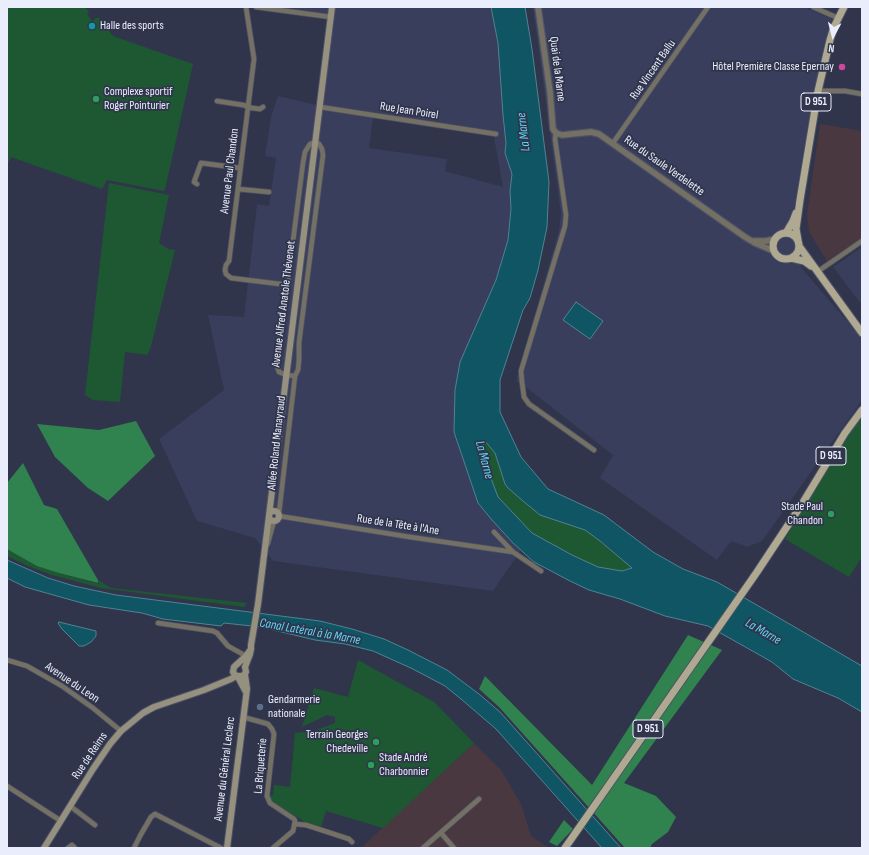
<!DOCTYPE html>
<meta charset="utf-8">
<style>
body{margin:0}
#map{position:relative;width:869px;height:855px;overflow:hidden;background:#30354b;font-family:"Sofia Sans Condensed",sans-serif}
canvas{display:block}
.frame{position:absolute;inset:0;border:8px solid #eaedfc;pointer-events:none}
.north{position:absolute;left:813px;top:16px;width:40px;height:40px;-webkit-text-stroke:3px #30354b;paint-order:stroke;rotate:187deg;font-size:11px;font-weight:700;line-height:16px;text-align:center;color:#eaedfc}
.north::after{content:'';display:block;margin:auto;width:14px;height:18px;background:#eaedfc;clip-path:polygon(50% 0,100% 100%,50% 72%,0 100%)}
</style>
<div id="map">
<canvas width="869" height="855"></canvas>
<div class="frame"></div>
<div class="north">N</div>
</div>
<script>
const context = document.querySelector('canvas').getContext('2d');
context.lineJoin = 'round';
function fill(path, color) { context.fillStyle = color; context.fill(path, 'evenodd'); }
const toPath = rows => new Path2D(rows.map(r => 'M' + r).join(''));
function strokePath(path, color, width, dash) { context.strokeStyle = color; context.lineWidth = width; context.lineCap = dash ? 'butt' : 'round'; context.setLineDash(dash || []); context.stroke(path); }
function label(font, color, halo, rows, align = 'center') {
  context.font = font + ' "Sofia Sans Condensed",sans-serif'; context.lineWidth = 3.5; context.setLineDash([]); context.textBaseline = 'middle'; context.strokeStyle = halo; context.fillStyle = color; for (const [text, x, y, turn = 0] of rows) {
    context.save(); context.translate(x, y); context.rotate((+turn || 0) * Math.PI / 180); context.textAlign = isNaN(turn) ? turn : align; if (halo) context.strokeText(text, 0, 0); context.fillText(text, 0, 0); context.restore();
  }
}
const commercial = toPath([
 [820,124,862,131,862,238,827,261,809,232,807,215],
 [474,743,501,770,521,804,531,836,549,848,361,848]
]);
const built = toPath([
 [271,7,491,7,498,43,503,115,506,143,505,153,512,174,510,191,511,209,508,240,496,280,455,390,454,432,478,503,492,520,521,550,493,591,273,561,255,538,197,521,159,439,224,390,208,315,244,317,257,204,269,206,276,158,265,156,271,117,278,96,316,105,321,110,373,117,369,148,447,159,445,171,503,187,493,132,323,106,334,15],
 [533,7,804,7,832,19,812,99,794,208,800,266,862,339,862,400,762,541,747,547,731,541,717,560,600,478,613,455,527,388,516,381,559,230,561,214],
 [862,247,862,305,833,267]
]);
const green = toPath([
 [7,7,85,7,89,12,87,14,92,21,98,17,113,36,193,64,166,185,164,191,107,180,102,189,11,157,7,166],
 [109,183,169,195,159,243,168,249,175,250,150,350,147,355,125,352,120,402,93,400,85,395],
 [862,416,862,557,849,577,785,539,855,425],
 [484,441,485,441,495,453,505,484,508,488,523,501,540,515,585,530,600,541,632,568,622,571,598,567,572,555,532,533,498,497,492,481,483,442],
 [7,549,59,573,99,584,98,580,111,588,247,603,244,607,101,588,52,575,28,566,7,556],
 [358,660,434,702,474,743,383,828,326,811,321,827,305,822,274,803,271,800,270,795,273,795,274,785,290,787,295,733,314,731,335,723,335,717,327,715,302,727,314,688,348,697]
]);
const forest = toPath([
 [136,421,155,456,108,501,88,488,55,457,37,424,99,430],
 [23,463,44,505,57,509,98,580,98,583,59,573,37,566,7,549,7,483],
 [688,635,722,650,624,783,656,796,676,817,668,832,652,844,650,848,625,848,499,707,479,689,485,676,592,785],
 [564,820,573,829,557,846,549,842]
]);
const water = toPath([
 [491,7,525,7,532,49,549,182,547,227,538,270,530,298,523,310,500,380,500,412,521,457,548,489,604,515,653,552,683,569,717,582,862,666,862,712,838,698,793,679,772,662,708,626,665,616,620,599,589,590,570,581,534,562,513,543,492,520,478,503,454,432,455,390,460,362,496,280,508,240,511,209,510,191,512,174,505,153,506,143,503,115,498,43,491,7],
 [484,441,485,441,495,453,505,484,508,488,523,501,540,515,585,530,600,541,632,568,622,571,598,567,572,555,532,533,498,497,492,481,483,443,484,441],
 [576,302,603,321,590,339,563,320,576,302],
 [7,560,48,578,74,586,116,595,320,621,352,629,384,639,408,650,447,670,479,694,500,712,621,848,602,848,496,729,461,699,445,686,413,669,373,651,345,644,315,640,261,627,224,623,221,626,163,619,142,613,89,605,25,587,7,578,7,560],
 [59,622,96,631,96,636,91,642,84,646,79,646,62,629,58,623,59,622]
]);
const minor = toPath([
 [246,7,254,59,229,261,226,265,225,270,226,274,231,278,288,285],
 [256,7,331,17],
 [813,7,838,18],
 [818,91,845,91,862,94],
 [217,101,243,105,252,108,260,109,263,107],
 [320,107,496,134],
 [556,133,555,139,566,215,565,226,521,371,522,382,524,397,529,404,594,450],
 [613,143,708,7],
 [197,184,194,182,201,163,240,168],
 [238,189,269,192],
 [817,272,862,241],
 [279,513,295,376,298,370,299,360,299,343,323,155,322,149,319,144,315,142,310,144,305,152,303,163,277,366,279,372,286,375,295,376],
 [279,516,410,537,513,552],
 [494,532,513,552,541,571],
 [266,547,268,543,274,521],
 [158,623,213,631,217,633,228,646,246,656],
 [7,660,27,666,62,686,93,708,121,731],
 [243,717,268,724,272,729,274,734,267,796,270,803,294,819,295,821,293,831,273,848],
 [7,786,61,821],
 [70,806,95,825],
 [295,824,306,825,349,839,352,842],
 [441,833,454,848],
 [68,848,72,845,75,848],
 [134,848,140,836,151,817,155,814,221,848],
 [423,848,479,799]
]);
const tertiary = toPath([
 [538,7,550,92,553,129,556,133,562,135,591,132,599,134,745,237,755,243,774,251],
 [754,241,766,241,775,239]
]);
const secondary = toPath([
 '269 516a5 5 0 1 1 10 0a5 5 0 1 1-10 0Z',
 [251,649,246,656,234,667,233,672,236,676,243,676,246,672,245,667,250,654,251,649,251,645,258,604,332,7],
 [238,677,246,692],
 [44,848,93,769,110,744,121,731,143,713,154,707,204,690,231,679,236,676],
 [227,848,247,689,245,675]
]);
const primary = toPath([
 '773 246a13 13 0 1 1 26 0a13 13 0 1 1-26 0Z',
 [786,233,793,221,796,213],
 [798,240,796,229,800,200,818,91,830,40,834,27,844,7],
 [799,246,862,333],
 [791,258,804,261,811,266],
 [565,848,757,572,802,504,845,433,862,410]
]);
const markers = [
 [92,26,4,"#0f9aa8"],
 [842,67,4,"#d1479c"],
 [96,99,4,"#2e9e5b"],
 [831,514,4,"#2e9e5b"],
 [260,707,4,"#5c6f8a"],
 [376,742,4,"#2e9e5b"],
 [371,765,4,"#2e9e5b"]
];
const shields = [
 [816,102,30],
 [831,456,30],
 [648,729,30]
];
const shieldNames = [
 ["D 951",816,102],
 ["D 951",831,456],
 ["D 951",648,729]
];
const poiNames = [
 ["Halle des sports",100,26],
 ["Hôtel Première Classe Epernay",834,67,"right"],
 ["Complexe sportif",104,92],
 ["Roger Pointurier",104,106],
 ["Stade Paul",823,507,"right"],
 ["Chandon",823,521,"right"],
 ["Gendarmerie",268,700],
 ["nationale",268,714],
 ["Terrain Georges",368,735,"right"],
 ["Chedeville",368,749,"right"],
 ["Stade André",379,758],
 ["Charbonnier",379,772]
];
const streetNames = [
 ["Quai de la Marne",557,69,83],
 ["Rue Vincent Ballu",653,70,-55],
 ["Rue Jean Poirel",409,111,9],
 ["Rue du Saule Verdelette",664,166,35],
 ["Avenue Paul Chandon",230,171,-83],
 ["Avenue Alfred Anatole Thévenet",284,304,-83],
 ["Allée Roland Manayraud",277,443,-84],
 ["Rue de la Tête à l'Ane",398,525,9],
 ["Avenue du Leon",72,683,34],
 ["Rue de Reims",90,756,-56],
 ["La Briqueterie",261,766,-85],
 ["Avenue du Général Leclerc",225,769,-83]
];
const waterNames = [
 ["La Marne",524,132,-97],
 ["La Marne",484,460,75],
 ["Canal Latéral à la Marne",310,632,10],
 ["La Marne",763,632,30]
];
fill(commercial, '#4a3840');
fill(built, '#383e5b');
fill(green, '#1e5833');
fill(forest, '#30834f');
fill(water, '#0f5564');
strokePath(water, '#518392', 1);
strokePath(minor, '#4e5267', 6);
strokePath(tertiary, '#4e5267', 8);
strokePath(secondary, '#4e5267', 8);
strokePath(primary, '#4e5267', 9);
strokePath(minor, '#747064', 4.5);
strokePath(tertiary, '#747064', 5.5);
strokePath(secondary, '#96917e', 6);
strokePath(primary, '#b0a991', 7);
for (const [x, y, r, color] of markers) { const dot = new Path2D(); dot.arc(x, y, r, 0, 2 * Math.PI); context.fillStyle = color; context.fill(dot); strokePath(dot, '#30354b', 1.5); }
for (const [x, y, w] of shields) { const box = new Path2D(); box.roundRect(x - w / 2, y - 9, w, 18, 3); context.fillStyle = '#30354b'; context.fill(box); strokePath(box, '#eaedfc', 1); }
label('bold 11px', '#eaedfc', null, shieldNames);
label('12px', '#eaedfc', '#30354b', poiNames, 'left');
label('12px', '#eaedfc', '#30354b', streetNames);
label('italic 13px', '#5ed8f7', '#30354b', waterNames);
</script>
